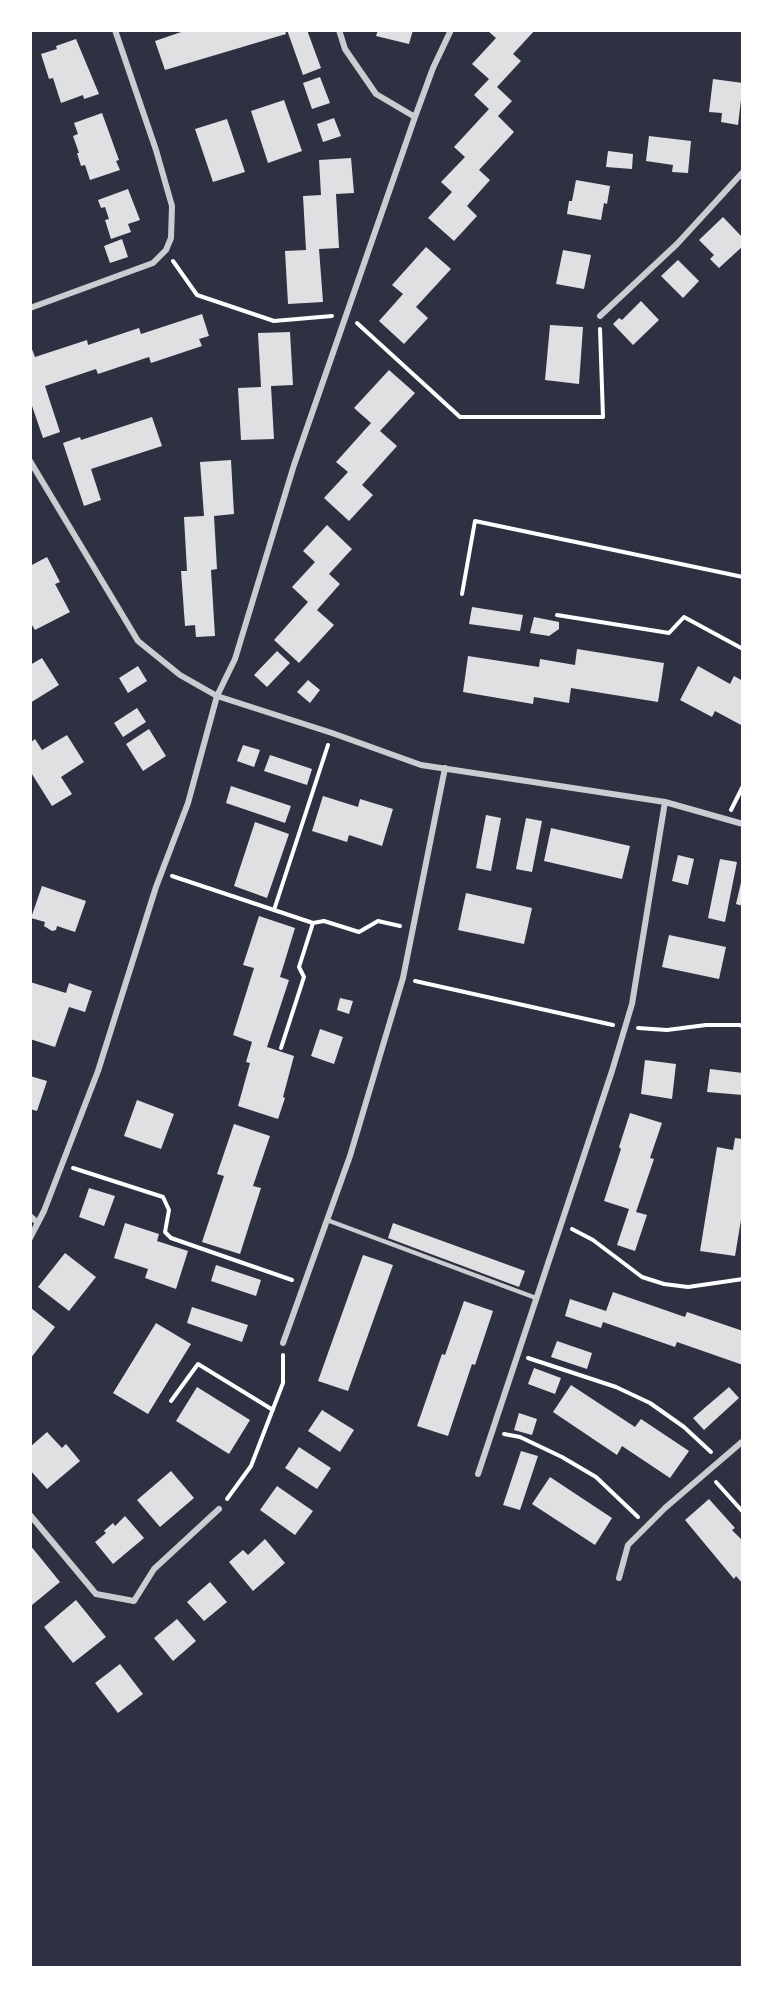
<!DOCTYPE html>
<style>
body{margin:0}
#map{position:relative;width:773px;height:1998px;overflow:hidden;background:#2d3142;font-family:"Exo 2",sans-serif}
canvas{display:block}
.frame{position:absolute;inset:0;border:32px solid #fff;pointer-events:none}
</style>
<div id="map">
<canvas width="773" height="1998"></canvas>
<div class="frame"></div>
</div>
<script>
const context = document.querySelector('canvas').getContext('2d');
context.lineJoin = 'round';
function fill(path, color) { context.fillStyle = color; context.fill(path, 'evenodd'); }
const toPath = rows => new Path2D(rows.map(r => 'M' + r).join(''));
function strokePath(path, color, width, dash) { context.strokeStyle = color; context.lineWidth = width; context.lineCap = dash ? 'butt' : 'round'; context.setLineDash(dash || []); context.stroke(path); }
const building = toPath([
 [187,30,285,30,286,34,165,70,155,41],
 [287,30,307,30,321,68,303,75],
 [378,30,413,30,409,44,376,36],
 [489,30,535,30,513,54,521,61,497,87,512,101,498,116,514,132,479,170,490,180,467,206,477,216,454,241,428,218,452,192,441,182,465,157,454,147,489,109,474,95,489,79,472,64,496,38,488,31],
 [76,39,99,94,84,99,83,95,61,103,53,78,49,79,41,54,57,49,56,46],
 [320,77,330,103,312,109,303,83],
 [713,79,743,83,738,125,721,122,722,113,709,112],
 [284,100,302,151,268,163,251,111],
 [102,113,119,160,116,161,120,170,90,180,85,165,81,166,77,153,79,153,73,136,78,134,74,123],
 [334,118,341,136,323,142,317,124],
 [227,119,245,172,213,182,195,129],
 [649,136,691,141,688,173,672,172,673,165,646,161],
 [608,151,633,154,632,169,606,167],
 [351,158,354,193,336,194,339,248,319,249,323,302,288,304,285,251,306,250,303,196,321,195,319,160],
 [576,180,610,186,607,204,604,203,601,220,567,214,569,201,572,201],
 [128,189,140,220,128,224,131,232,111,239,105,220,109,219,105,207,101,208,98,200],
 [723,217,743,238,743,246,719,268,710,259,714,255,699,240],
 [122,239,128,257,110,263,104,246],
 [426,247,451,269,416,307,428,318,404,344,379,321,403,294,392,285],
 [563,250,591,255,584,289,556,284],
 [678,260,699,281,683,298,661,276],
 [641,301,659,320,633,345,613,324,619,318,622,320],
 [202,314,209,336,199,339,202,346,151,363,149,357,98,374,96,369,45,386,60,432,43,438,30,400,30,344,35,357,87,340,88,345,139,328,141,334],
 [550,325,583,327,579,384,545,380],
 [290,332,293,385,271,386,274,439,241,440,238,388,261,387,258,333],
 [389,370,415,393,380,431,397,446,362,485,373,495,349,521,324,498,348,472,336,462,371,423,354,408],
 [152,417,162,446,91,469,101,500,84,506,63,443,80,437,81,440],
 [231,460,234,514,214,516,217,569,211,570,215,636,196,637,195,625,185,626,181,571,187,571,184,517,204,516,200,462],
 [327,525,352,549,329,574,340,584,317,610,334,625,299,663,274,640,308,602,292,587,315,562,303,551],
 [47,557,60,582,55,584,70,612,35,630,30,622,30,566],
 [472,607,523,615,520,631,469,624],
 [534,617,559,622,559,629,549,636,530,633],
 [577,649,664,663,658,702,571,688,569,703,534,697,533,704,463,692,468,656,539,667,540,659,575,665],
 [277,651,290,663,267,687,254,675],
 [42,658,59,685,30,703,30,665],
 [138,666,147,681,128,693,119,678],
 [698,666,730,684,734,676,743,681,743,726,715,711,712,717,680,700],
 [308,680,320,690,310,703,297,692],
 [137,708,146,722,123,737,114,723],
 [149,729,166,756,143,771,126,744],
 [67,735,84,762,61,777,72,794,52,806,30,771,30,743,35,739,42,750],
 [243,745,260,750,254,767,237,761],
 [270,755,312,769,307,785,264,771],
 [231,786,291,806,285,823,226,803],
 [323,796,358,807,360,799,393,809,382,846,349,835,347,842,312,831],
 [486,815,501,818,491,871,476,868],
 [526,818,542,821,532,872,516,869],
 [255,822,289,834,267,898,234,886],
 [551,828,630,846,622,879,544,861],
 [678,855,694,859,688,885,672,881],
 [720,859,737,862,725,922,708,918],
 [742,878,743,878,743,906,736,904],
 [42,886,86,901,75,932,57,926,56,930,52,931,44,926,45,922,31,918],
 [466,893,532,908,524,944,458,930],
 [259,916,295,928,280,977,289,980,267,1047,294,1056,283,1097,285,1098,278,1119,238,1106,250,1063,246,1062,252,1042,233,1035,254,968,243,965],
 [669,935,726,947,719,979,662,967],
 [30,982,66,993,69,983,92,991,85,1012,69,1007,55,1047,30,1039],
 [340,998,353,1001,349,1014,337,1010],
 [320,1029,343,1037,334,1064,311,1056],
 [645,1060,676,1064,672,1099,641,1094],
 [710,1069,743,1073,743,1095,707,1092],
 [30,1076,47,1081,37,1111,30,1109],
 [137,1100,174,1114,161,1149,124,1136],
 [630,1113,662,1123,650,1158,654,1159,636,1212,647,1215,635,1251,617,1245,629,1209,604,1201,621,1149,619,1147],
 [234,1124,270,1136,253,1186,261,1188,240,1254,202,1242,224,1176,217,1174],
 [735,1138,743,1139,743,1208,735,1256,700,1251,717,1147,733,1150],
 [89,1188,115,1196,104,1226,79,1217],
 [125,1223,159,1234,157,1241,188,1251,176,1289,145,1278,148,1269,114,1258],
 [393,1223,525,1271,519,1287,388,1238],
 [65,1253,96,1277,69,1311,38,1287],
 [363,1255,393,1265,348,1391,318,1381],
 [216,1265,261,1280,256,1296,211,1281],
 [613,1292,685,1317,687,1312,743,1331,743,1365,677,1342,675,1347,603,1322,601,1328,565,1316,570,1299,606,1311],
 [464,1301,493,1311,475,1365,472,1364,448,1436,417,1426,442,1354,445,1355],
 [192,1307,248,1325,242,1342,187,1323],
 [31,1308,55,1327,30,1359,30,1310],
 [156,1323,191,1344,148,1414,113,1393],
 [557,1341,592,1353,587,1369,551,1357],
 [534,1368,561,1378,555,1394,528,1384],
 [571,1385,635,1427,641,1419,689,1451,670,1478,622,1446,617,1455,553,1412],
 [197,1387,250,1420,229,1454,176,1421],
 [729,1387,739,1398,704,1430,693,1418],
 [322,1410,354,1430,340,1452,308,1431],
 [519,1413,537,1419,532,1435,514,1430],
 [47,1432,62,1448,66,1444,80,1461,47,1489,30,1470,30,1447],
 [299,1447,331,1468,317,1489,285,1468],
 [521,1451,538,1456,520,1510,503,1505],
 [171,1471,194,1498,160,1527,137,1500],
 [550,1477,612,1518,595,1545,532,1504],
 [277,1486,313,1511,295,1535,260,1510],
 [709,1499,735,1528,732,1530,743,1541,743,1584,736,1576,734,1579,685,1520],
 [125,1516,144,1538,113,1564,95,1542,106,1533,104,1531,113,1523,115,1526],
 [265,1539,285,1563,253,1591,229,1562,243,1550,248,1555],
 [30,1545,60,1582,32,1605,30,1602],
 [210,1582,227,1602,204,1621,187,1602],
 [76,1600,106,1637,73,1663,44,1627],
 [177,1619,196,1641,173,1661,154,1638],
 [120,1664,143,1694,118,1713,95,1683]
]);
const path = toPath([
 [173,261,197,295,274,321,332,316],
 [357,323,460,417,603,417,600,329],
 [462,594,475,521,743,577],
 [557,615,669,633,684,617,743,649],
 [731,810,743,786],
 [172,876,313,923],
 [274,910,328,745],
 [415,981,613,1025],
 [638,1028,667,1030,706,1025,739,1025,743,1026],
 [281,1048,304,977,299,967,313,923,324,921,359,932,378,921,400,926],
 [73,1168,163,1197,169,1210,165,1232,171,1238,292,1280],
 [572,1229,593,1240,642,1277,664,1284,688,1287,743,1279],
 [528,1358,616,1387,650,1403,684,1427,711,1452],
 [171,1401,198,1364,273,1410],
 [504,1434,520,1437,562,1457,596,1477,638,1517],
 [716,1482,743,1512],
 [227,1499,251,1466,283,1383,283,1355]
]);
const service = toPath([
 [327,1220,536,1298]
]);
const minor = toPath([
 [339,30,345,49,376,94,415,117],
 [30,308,153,263,166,250,171,238,172,206,156,150,115,30],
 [600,316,677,244,743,172],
 [30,461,138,641,180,675,217,696,332,733,421,765,665,802,743,824],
 [30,1216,38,1223],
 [30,1238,44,1211,98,1071,156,887,188,803,217,696,235,659,294,465,415,117,433,68,451,30],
 [283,1343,350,1156,403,978,445,768],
 [478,1474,612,1071,632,1004,665,802],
 [30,1515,96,1594,134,1601,154,1569,219,1509],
 [619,1578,628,1545,665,1508,743,1441]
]);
fill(building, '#e0e0e3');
strokePath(path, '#fff', 4);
strokePath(service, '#caccd0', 4.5);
strokePath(minor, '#caccd0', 6);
</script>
